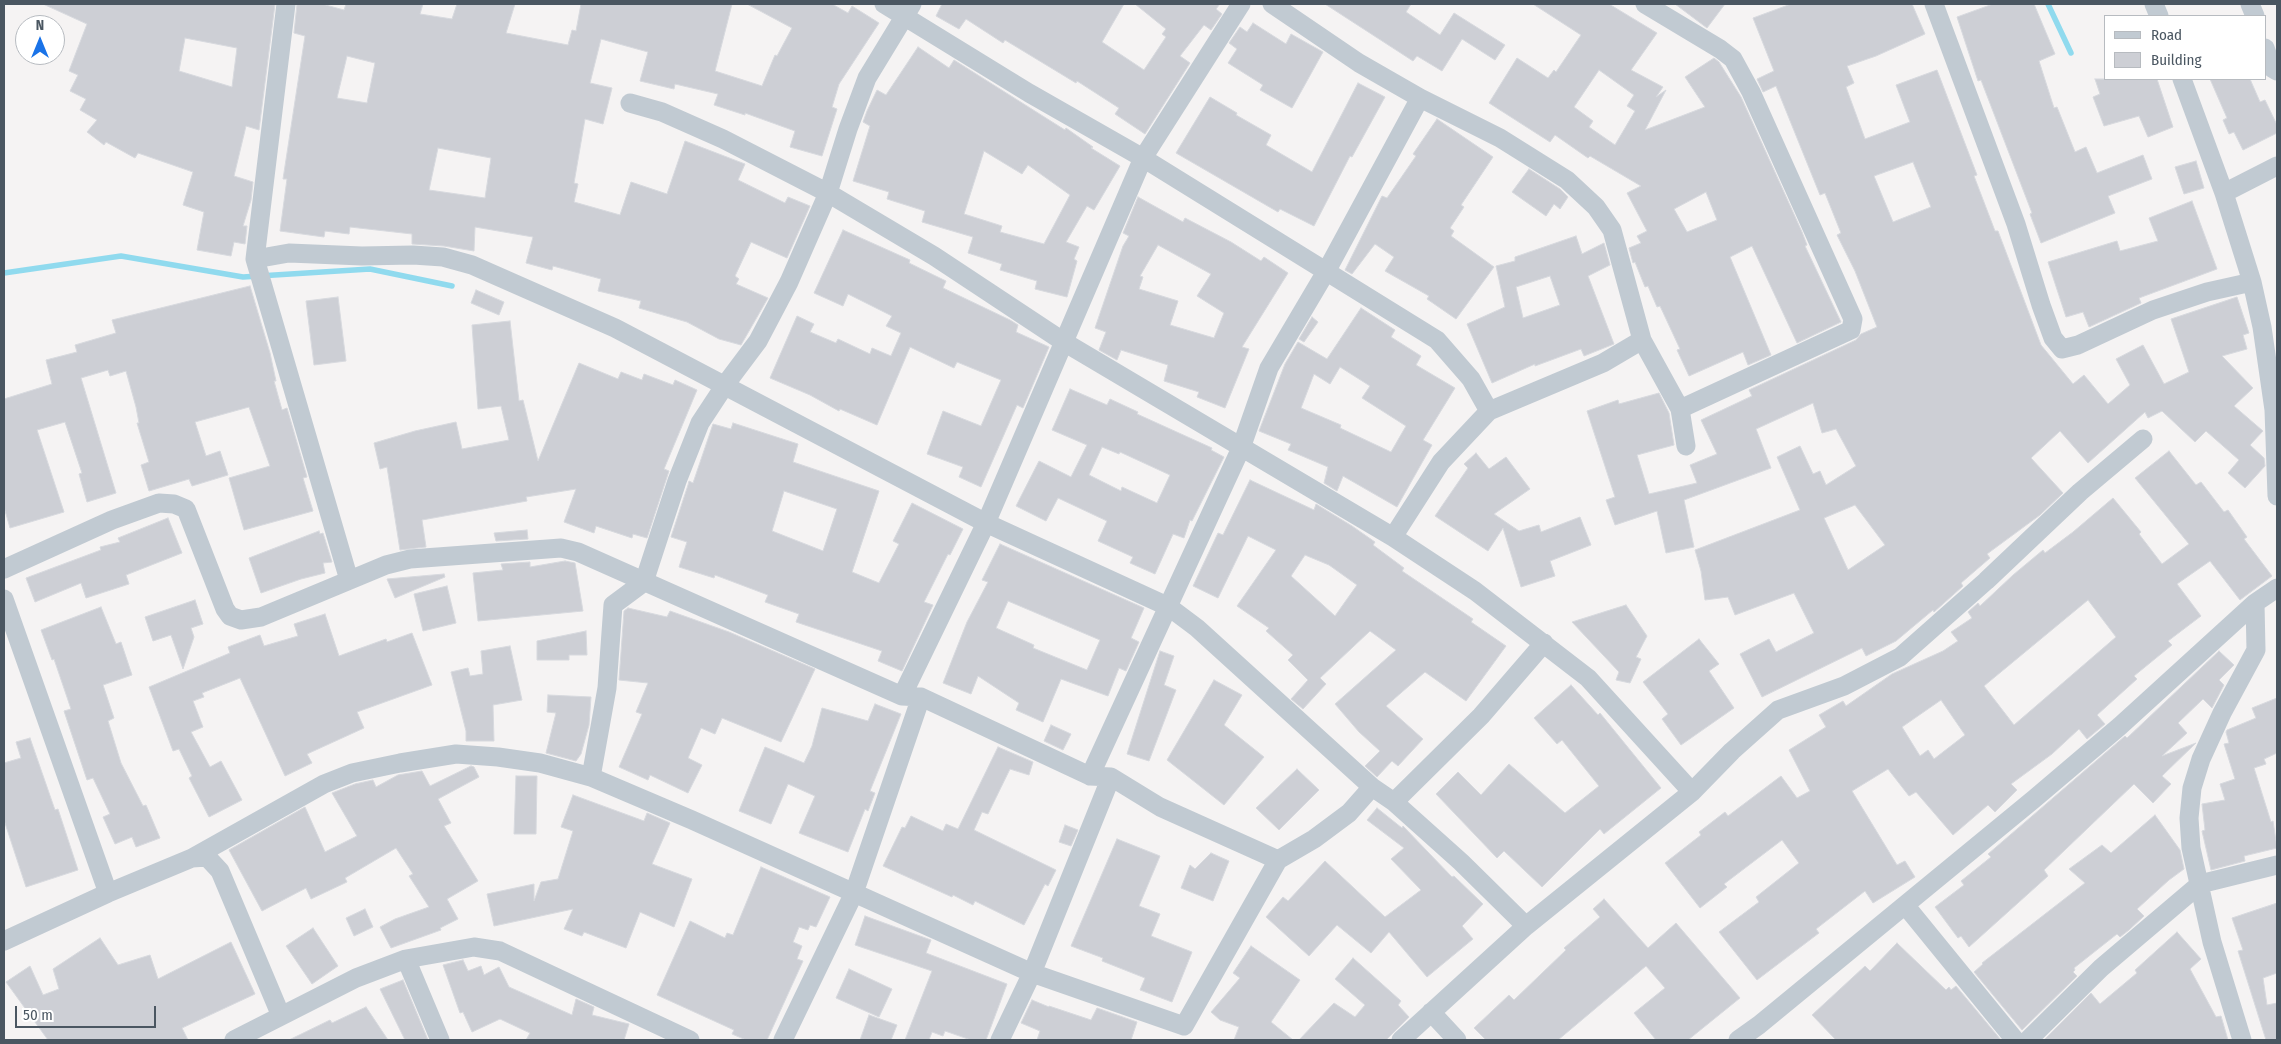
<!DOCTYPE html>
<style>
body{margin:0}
#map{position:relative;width:2281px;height:1044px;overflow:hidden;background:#f5f3f3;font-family:"Fira Sans Condensed",sans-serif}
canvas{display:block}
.frame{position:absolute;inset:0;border:5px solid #4a5661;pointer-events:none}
.legend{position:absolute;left:2104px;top:15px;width:162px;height:65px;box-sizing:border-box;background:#fff;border:1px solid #b7bbc0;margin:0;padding:6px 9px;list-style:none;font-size:15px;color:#4a5661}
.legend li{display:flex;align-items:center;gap:10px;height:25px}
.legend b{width:25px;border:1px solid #b7bbc0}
.north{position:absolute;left:15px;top:15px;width:50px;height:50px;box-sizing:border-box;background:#fff;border:1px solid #b7bbc0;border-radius:50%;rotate:0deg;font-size:14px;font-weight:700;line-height:20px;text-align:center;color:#4a5661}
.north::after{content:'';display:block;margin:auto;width:18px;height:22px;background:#1a73e8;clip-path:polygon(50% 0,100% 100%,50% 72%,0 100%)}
.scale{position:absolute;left:15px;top:1006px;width:141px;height:22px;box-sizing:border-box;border:2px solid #4a5661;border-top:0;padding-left:6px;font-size:15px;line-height:18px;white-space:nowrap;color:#4a5661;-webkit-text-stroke:4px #fff;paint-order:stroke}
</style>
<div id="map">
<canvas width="2281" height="1044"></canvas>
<div class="frame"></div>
<ul class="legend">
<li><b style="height:6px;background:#c1cad2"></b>Road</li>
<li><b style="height:14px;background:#cdcfd5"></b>Building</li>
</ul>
<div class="north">N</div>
<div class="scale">50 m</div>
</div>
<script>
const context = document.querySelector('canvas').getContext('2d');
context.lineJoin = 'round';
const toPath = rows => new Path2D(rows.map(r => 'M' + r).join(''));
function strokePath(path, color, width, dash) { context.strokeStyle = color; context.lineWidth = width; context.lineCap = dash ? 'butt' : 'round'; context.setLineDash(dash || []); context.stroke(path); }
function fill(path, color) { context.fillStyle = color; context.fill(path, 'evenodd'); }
const stream = toPath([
 [2048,4,2071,53],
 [4,273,121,256,243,277,370,269,452,286]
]);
const building = toPath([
 [43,4,275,4,259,130,246,126,234,176,253,182,251,200,243,226,247,226,245,244,234,242,231,256,197,250,204,212,183,205,193,172,138,153,135,158,106,142,104,145,87,132,97,120,80,110,86,99,70,91,78,75,69,71,87,24,43,4],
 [185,38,237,48,232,87,179,71,185,38],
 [297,4,322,4,344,10,346,4,423,4,420,14,452,19,457,4,515,4,506,33,568,45,572,30,576,31,581,4,732,4,715,71,762,86,775,55,777,56,792,28,747,4,832,4,848,13,852,6,879,23,839,84,832,107,837,109,822,156,790,147,795,131,745,113,745,115,714,105,718,94,675,84,674,89,640,81,648,52,601,39,590,83,612,88,603,124,585,119,574,183,578,184,574,202,620,215,631,182,667,194,685,141,745,164,738,180,785,203,788,197,810,206,787,258,751,242,735,276,739,279,736,284,768,298,741,345,719,339,687,322,639,308,641,301,598,291,601,279,553,266,552,270,526,263,533,237,475,227,474,251,444,246,412,244,412,234,350,227,349,234,325,231,324,237,280,231,287,179,283,179,305,36,294,33,297,4],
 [347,56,375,63,367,103,337,98,347,56],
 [438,148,491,158,485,198,429,190,438,148],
 [942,4,1124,4,1102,42,1144,70,1166,37,1162,34,1166,29,1135,4,1220,4,1216,9,1222,14,1211,30,1204,25,1180,56,1190,63,1145,134,1115,114,1119,108,1077,81,1076,83,1005,40,1003,43,966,19,959,29,936,16,942,4],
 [1325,4,1411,4,1406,12,1440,35,1454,13,1505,45,1495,60,1462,39,1442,71,1417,56,1413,61,1325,4],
 [1533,4,1609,4,1657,33,1631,70,1663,87,1656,97,1666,90,1645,130,1705,107,1685,77,1714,58,1719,62,1741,97,1802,232,1807,245,1805,246,1841,322,1797,343,1752,246,1730,257,1771,355,1748,365,1743,352,1689,376,1677,350,1680,349,1660,306,1657,307,1648,286,1645,287,1635,262,1633,263,1629,248,1641,243,1637,236,1647,231,1627,193,1641,186,1590,156,1588,158,1555,135,1550,142,1489,103,1517,58,1548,78,1554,70,1556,72,1581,35,1533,4],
 [1599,70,1634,95,1627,106,1635,111,1615,145,1589,127,1593,121,1574,107,1599,70],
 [1706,192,1717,220,1687,232,1674,209,1706,192],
 [1675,4,1725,4,1707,28,1675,4],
 [1791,4,1912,4,1925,34,1876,56,1847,66,1854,83,1846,87,1865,139,1910,122,1896,85,1937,70,1977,175,1974,176,1995,231,1998,231,2041,345,2073,384,2084,375,2108,404,2130,385,2116,359,2143,345,2164,384,2189,372,2171,319,2237,297,2249,333,2243,335,2247,349,2222,356,2253,388,2234,406,2263,431,2250,445,2264,458,2265,466,2245,488,2228,473,2239,460,2206,431,2195,442,2162,411,2148,418,2145,412,2088,463,2060,431,2031,458,2063,493,2040,515,1987,554,1990,558,1961,583,1963,586,1934,612,1933,610,1896,641,1866,656,1862,648,1762,697,1740,654,1769,639,1776,652,1814,633,1794,593,1735,615,1728,597,1705,600,1701,571,1695,550,1800,510,1777,457,1800,446,1813,474,1820,471,1826,485,1856,466,1836,429,1822,433,1813,403,1756,429,1771,468,1684,500,1694,547,1666,553,1657,511,1615,525,1606,500,1615,497,1587,411,1618,400,1619,404,1659,393,1669,413,1674,445,1637,455,1649,494,1697,483,1690,465,1717,454,1701,420,1752,396,1749,390,1856,340,1861,334,1877,327,1855,271,1837,235,1841,233,1825,193,1820,195,1776,86,1763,92,1757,79,1774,71,1753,18,1791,4],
 [1913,162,1931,207,1893,222,1874,176,1913,162],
 [1855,505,1885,545,1848,570,1824,518,1855,505],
 [1993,4,2034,4,2055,54,2039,61,2054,108,2057,107,2075,152,2086,147,2097,173,2143,155,2152,179,2108,196,2115,213,2041,243,2030,214,2032,213,1981,80,1978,81,1957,17,1993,4],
 [1253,23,1286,44,1291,34,1323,52,1292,108,1260,90,1263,85,1228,63,1237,49,1229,43,1240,27,1247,32,1253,23],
 [918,47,949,68,954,60,1065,130,1066,128,1093,147,1091,148,1120,166,1094,210,1087,206,1066,242,1079,247,1074,259,1077,261,1067,297,1035,289,1037,281,1000,270,1002,264,968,253,973,237,922,222,925,211,887,199,889,192,853,181,870,126,863,122,867,111,877,90,886,95,918,47],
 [984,151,1022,174,1028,165,1070,195,1044,244,1000,232,1002,226,964,214,984,151],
 [2095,79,2157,79,2173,127,2148,137,2139,116,2104,126,2093,97,2100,94,2095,79],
 [2210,79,2250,79,2260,102,2265,100,2277,125,2277,133,2243,150,2234,132,2229,134,2223,120,2227,118,2210,79],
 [1358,83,1385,97,1352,157,1350,156,1314,226,1280,209,1278,212,1176,153,1210,97,1237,113,1236,115,1271,135,1266,145,1312,172,1358,83],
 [1437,119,1493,157,1461,205,1464,207,1450,228,1454,231,1451,236,1494,267,1456,319,1427,299,1429,296,1385,271,1394,257,1375,244,1352,274,1345,270,1382,196,1387,198,1416,156,1413,154,1437,119],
 [2196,161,2204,188,2184,194,2175,167,2196,161],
 [1529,169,1560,189,1568,197,1560,209,1554,204,1546,216,1512,192,1529,169],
 [1138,197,1183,222,1185,218,1231,242,1261,261,1264,257,1288,273,1242,347,1249,349,1225,408,1197,397,1199,392,1164,381,1168,365,1121,350,1117,360,1099,350,1106,332,1095,328,1123,246,1129,236,1123,233,1138,197],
 [1158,245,1211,274,1197,296,1224,313,1214,338,1170,325,1178,301,1139,289,1143,277,1140,276,1158,245],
 [2192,201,2217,269,2139,298,2141,303,2089,327,2083,312,2066,317,2048,262,2117,241,2120,251,2158,241,2149,218,2192,201],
 [843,230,910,260,909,263,946,281,943,288,1010,320,1018,325,1016,332,1049,347,1023,408,1017,405,981,487,959,477,963,467,927,454,943,411,981,426,1001,380,957,362,954,368,910,347,877,425,840,409,839,411,810,395,770,378,797,316,814,324,810,332,836,343,838,339,870,354,872,348,891,356,901,333,886,326,892,316,848,294,843,306,814,293,843,230],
 [1576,236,1582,254,1604,243,1610,265,1588,276,1614,344,1584,356,1581,349,1535,366,1535,364,1492,383,1467,324,1505,307,1496,266,1515,261,1515,257,1576,236],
 [1550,276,1560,305,1523,318,1516,287,1550,276],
 [250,286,270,353,276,381,274,381,282,410,287,408,307,477,303,478,313,511,244,530,229,478,270,466,249,407,195,422,206,456,220,451,228,475,192,486,189,479,149,491,141,465,149,462,137,423,139,423,136,407,126,371,110,376,108,370,81,378,116,493,87,502,79,474,82,473,65,422,37,430,64,512,10,528,4,507,4,399,52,384,46,360,77,352,75,345,116,333,112,320,250,286],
 [476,290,504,302,499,315,471,303,476,290],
 [338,297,346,361,314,365,306,301,338,297],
 [1361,308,1395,330,1391,337,1421,356,1416,365,1455,388,1423,440,1432,445,1397,507,1343,476,1337,491,1324,483,1328,467,1288,450,1291,444,1259,431,1285,364,1298,342,1327,359,1361,308],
 [1340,367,1370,386,1362,398,1406,426,1391,452,1340,428,1341,425,1301,408,1314,374,1330,384,1340,367],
 [1312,317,1318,322,1304,342,1299,339,1312,317],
 [510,321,519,401,523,400,538,461,579,363,618,379,621,372,642,380,644,374,673,385,675,380,697,390,664,469,669,471,647,538,633,534,632,538,596,526,594,533,564,522,576,489,526,497,527,501,422,520,426,547,400,550,387,467,380,469,374,443,415,431,456,422,462,449,509,440,501,406,478,409,472,325,510,321],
 [1070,389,1107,405,1110,399,1138,412,1137,414,1212,448,1211,450,1224,457,1192,521,1190,520,1184,538,1173,534,1155,574,1130,563,1133,557,1098,541,1107,521,1058,498,1046,521,1016,506,1039,461,1071,477,1087,445,1052,430,1070,389],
 [1102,447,1119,454,1120,452,1170,475,1157,503,1122,487,1121,491,1089,475,1102,447],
 [733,423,798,444,793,462,879,491,852,572,879,583,899,544,893,541,912,503,963,529,950,555,948,554,924,602,933,605,902,671,878,661,882,651,796,622,799,614,765,602,768,595,715,575,714,578,679,567,687,542,671,537,688,485,689,481,693,483,713,424,731,429,733,423],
 [784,491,837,509,823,551,772,531,784,491],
 [2169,451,2196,485,2201,482,2224,512,2228,510,2247,537,2244,539,2272,576,2240,600,2210,561,2177,584,2201,616,2168,641,2172,645,2134,676,2137,679,2097,715,2105,724,2087,739,2079,729,2052,754,2011,784,2017,790,1995,812,1988,805,1953,835,1916,792,1909,796,1888,769,1852,791,1897,865,1905,861,1915,877,1873,903,1865,891,1816,929,1819,933,1757,980,1719,932,1759,902,1756,897,1799,863,1782,840,1724,884,1727,887,1700,908,1665,863,1701,835,1699,832,1725,812,1728,816,1781,776,1797,798,1810,791,1789,750,1826,727,1819,715,1843,701,1846,706,1892,674,1943,651,1958,641,1951,632,1972,618,1968,612,1978,603,1980,606,2013,575,2043,550,2045,553,2073,532,2113,498,2141,532,2139,534,2162,564,2189,544,2135,478,2169,451],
 [2088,600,2116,637,2014,725,1984,686,2088,600],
 [1941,700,1965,735,1934,759,1928,750,1920,756,1902,727,1941,700],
 [1476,453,1489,469,1506,457,1530,489,1494,514,1519,531,1539,525,1541,532,1580,517,1591,545,1550,561,1555,576,1521,587,1503,528,1488,551,1435,516,1468,468,1464,464,1476,453],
 [1250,480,1314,510,1316,504,1352,526,1375,542,1373,545,1404,568,1402,571,1473,619,1471,622,1506,646,1466,701,1425,672,1386,706,1423,739,1398,766,1392,761,1377,777,1365,766,1380,751,1359,732,1335,704,1396,650,1370,631,1320,678,1326,684,1303,709,1291,699,1308,680,1288,660,1293,655,1266,631,1269,628,1237,606,1276,550,1248,536,1218,598,1193,586,1218,533,1223,535,1250,480],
 [1305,555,1329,565,1357,585,1335,616,1291,576,1305,555],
 [168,518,182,553,126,575,129,584,86,598,81,583,35,602,26,578,101,550,100,547,120,542,118,538,168,518],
 [527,530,528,539,496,541,494,533,527,530],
 [319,531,320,534,323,533,332,562,323,563,325,573,301,579,261,593,249,558,319,531],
 [1000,544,1144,608,1131,638,1139,642,1126,671,1119,668,1108,696,1061,679,1043,722,1016,710,1019,703,978,676,971,694,943,683,967,622,988,582,982,580,1000,544],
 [1008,601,1100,640,1087,670,1033,648,1034,645,996,628,1008,601],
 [565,561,575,563,583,611,478,621,473,573,503,570,501,564,530,562,530,567,565,561],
 [444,574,445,577,395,598,387,579,444,574],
 [447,586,456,623,423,631,414,594,447,586],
 [195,600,203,624,191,628,194,637,183,669,171,635,153,641,145,617,195,600],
 [1626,605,1647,636,1636,657,1641,659,1630,683,1616,680,1619,672,1572,622,1626,605],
 [101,607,116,644,121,642,132,675,103,685,114,718,108,721,121,763,143,806,146,805,160,838,136,847,132,837,115,844,103,817,110,814,93,778,87,780,64,711,71,709,54,659,52,660,41,630,101,607],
 [628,608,667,617,670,611,729,632,815,669,781,742,722,718,715,734,701,728,688,758,702,765,688,793,650,775,648,780,619,767,642,714,636,712,648,683,619,680,624,611,628,608],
 [325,614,339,656,386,639,387,642,412,633,432,685,357,712,364,728,307,754,312,763,285,776,240,678,202,693,204,697,193,701,203,727,191,732,210,767,221,761,242,800,209,817,189,778,192,776,179,749,173,751,149,687,230,653,228,647,260,635,264,646,298,636,294,624,325,614],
 [586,631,587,655,569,655,569,660,537,660,537,641,586,631],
 [1699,639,1719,664,1709,671,1734,708,1681,745,1662,719,1668,714,1643,682,1699,639],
 [510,646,522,700,493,705,494,741,466,741,466,731,451,672,468,668,470,676,483,674,481,651,510,646],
 [1160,651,1174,656,1164,685,1176,690,1149,761,1127,754,1160,651],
 [2219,651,2234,665,2219,680,2224,685,2212,708,2203,699,2178,723,2187,733,2162,756,2196,743,2162,776,2171,784,2153,803,2134,784,2044,870,2048,876,1969,947,1961,936,1958,938,1935,907,1964,885,1961,881,1991,857,1988,854,2125,736,2127,738,2219,651],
 [1214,680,1242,695,1224,725,1264,757,1224,805,1167,760,1214,680],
 [1571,685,1598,715,1600,713,1661,788,1604,834,1600,829,1542,887,1504,851,1497,858,1436,794,1458,772,1481,795,1509,764,1565,813,1599,786,1562,740,1557,744,1534,718,1571,685],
 [548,695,591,697,589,725,581,754,576,761,546,753,556,713,547,712,548,695],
 [2277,698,2277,753,2264,759,2266,764,2254,768,2271,822,2273,821,2277,848,2244,856,2245,861,2211,870,2202,831,2205,830,2202,804,2225,800,2220,784,2235,779,2224,744,2229,743,2226,732,2227,730,2256,718,2252,708,2277,698],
 [875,704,901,714,870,791,875,793,868,811,865,809,848,852,799,833,815,796,788,784,771,824,739,811,765,747,804,763,812,746,822,708,868,721,875,704],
 [1051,725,1071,734,1063,750,1044,741,1051,725],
 [30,738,55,810,58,809,78,870,26,887,4,820,4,763,21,758,16,742,30,738],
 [998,747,1033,762,1029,775,1010,769,988,814,982,812,974,830,1056,870,1048,886,1045,884,1024,925,975,901,973,905,953,895,952,897,883,866,902,827,905,828,911,816,943,831,946,824,958,829,998,747],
 [471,766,474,767,479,777,438,799,451,823,444,826,478,881,447,899,458,919,440,928,441,930,391,948,380,927,395,919,429,907,409,876,413,874,396,848,345,878,347,882,311,899,306,888,262,911,229,850,305,807,325,852,357,836,332,793,355,784,373,780,376,787,398,775,422,771,430,786,471,766],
 [1297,769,1319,790,1279,830,1256,808,1297,769],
 [516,776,537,776,536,834,514,834,516,776],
 [573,795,644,821,647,813,670,823,652,864,692,879,674,927,640,912,626,948,584,932,582,936,564,929,573,909,494,926,487,894,534,884,534,901,541,882,558,879,573,831,561,827,573,795],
 [1377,808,1402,828,1403,826,1452,877,1454,876,1483,904,1462,926,1473,939,1427,977,1389,932,1371,953,1337,925,1309,956,1266,917,1283,897,1288,901,1325,861,1385,917,1421,890,1391,859,1404,848,1367,820,1377,808],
 [2155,815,2180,850,2184,869,2169,880,2137,909,2144,916,2129,930,2120,937,2117,934,2074,968,2075,970,2073,972,2077,976,2022,1030,1974,972,1983,964,1982,963,2085,883,2069,869,2102,845,2111,853,2155,815],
 [1065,825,1078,830,1071,846,1059,842,1065,825],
 [1117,839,1160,856,1139,906,1160,914,1151,936,1192,952,1172,1002,1140,990,1145,978,1102,961,1103,958,1071,946,1117,839],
 [1211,853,1229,861,1213,901,1181,888,1190,865,1195,869,1211,853],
 [761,867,830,897,816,927,810,925,808,930,799,927,793,942,802,946,797,959,803,961,767,1040,746,1040,732,1034,734,1030,657,995,690,921,725,938,727,933,733,935,761,867],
 [1604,899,1648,948,1676,923,1740,998,1688,1040,1656,1040,1634,1013,1665,988,1646,966,1558,1040,1486,1040,1474,1028,1509,995,1514,1000,1566,950,1564,948,1600,917,1593,909,1604,899],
 [2277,903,2277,973,2263,978,2267,1005,2277,1003,2277,1040,2266,1040,2238,951,2243,950,2232,918,2277,903],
 [365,909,373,927,354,936,346,918,365,909],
 [865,916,931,940,926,953,1007,984,986,1040,971,1040,945,1031,943,1036,932,1032,929,1040,905,1040,932,971,855,945,865,916],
 [313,928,338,966,312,984,286,946,313,928],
 [2177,932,2201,959,2190,969,2216,1017,2221,1016,2228,1040,2044,1040,2091,993,2100,1004,2137,973,2135,970,2177,932],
 [100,938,118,965,150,955,158,979,231,942,255,994,182,1028,188,1040,48,1040,6,982,30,966,43,995,59,989,53,969,100,938],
 [1897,943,1946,990,1949,987,1951,990,1956,986,2001,1040,1836,1040,1812,1015,1865,966,1870,971,1897,943],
 [1251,946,1300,980,1271,1022,1293,1040,1234,1040,1239,1027,1220,1020,1211,1012,1240,978,1233,973,1251,946],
 [1353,958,1401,1001,1398,1005,1409,1017,1386,1040,1299,1040,1334,1003,1355,1017,1365,1005,1335,979,1353,958],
 [463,960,468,971,481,966,484,975,499,967,509,987,572,1015,576,999,594,1007,592,1015,629,1024,624,1040,526,1040,530,1033,500,1019,472,1032,463,1012,460,1013,443,965,463,960],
 [849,969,892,989,879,1017,836,998,849,969],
 [403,980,428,1040,405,1040,380,989,403,980],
 [1032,1000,1049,1007,1049,1006,1091,1020,1097,1008,1137,1022,1131,1040,1037,1040,1040,1031,1021,1023,1032,1000],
 [366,1007,388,1040,289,1040,330,1020,332,1023,366,1007],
 [869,1015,897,1025,891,1040,860,1040,869,1015]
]);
const minor = toPath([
 [286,4,255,259,349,580],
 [884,4,1029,93,1143,158,1437,340,1471,379,1489,411],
 [1272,4,1359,63,1420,98,1500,138,1567,180,1596,207,1612,230,1642,340,1680,409,1686,446],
 [1645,4,1720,49,1733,59,1751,92,1853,319,1851,330,1680,409],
 [1934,4,2016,224,2041,305,2053,338,2062,349,2078,345,2153,310,2207,292,2252,282],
 [2154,4,2159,16],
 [2250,4,2255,16],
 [2265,48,2272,68,2277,71],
 [2182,79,2224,193,2252,282,2262,327,2274,410,2277,496],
 [630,103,662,112,723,139,828,193,934,256,1064,342,1393,537,1475,591,1588,678,1692,792],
 [2224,193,2277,166],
 [255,259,289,253,362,256,413,255,443,257,472,265,615,328,986,523,1169,607,1197,628,1372,787,1394,802,1461,862,1526,926],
 [1393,537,1441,462,1489,411,1603,363,1642,340],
 [4,569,112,520,159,503,174,504,186,509,225,609,230,616,241,620,261,617,386,565,410,559,561,548,578,552,902,696,921,697,1090,776,1111,777,1160,807,1278,860],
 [4,599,108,893],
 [902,696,986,523,1143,158,1241,4],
 [1090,776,1241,448,1269,368,1327,270,1420,98],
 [591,777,607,688,613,605,644,582,677,481,700,423,725,385,758,341,789,282,828,193,848,129,867,78,912,4],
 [1394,802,1481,716,1544,643],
 [192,858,207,857,220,871,281,1016],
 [1905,905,2015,1040],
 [4,941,108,893,192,858,324,784,352,773,400,763,456,754,498,757,540,763,591,777,692,820,1032,973,1184,1026,1278,860,1314,839,1349,813,1372,787],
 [406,959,440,1040],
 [1431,1012,1457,1040],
 [234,1040,356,978,406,959,474,947,500,951,690,1040],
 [783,1040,854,893,921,697],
 [1000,1040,1032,973,1111,777],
 [1401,1040,1526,926,1692,792,1732,751,1778,710,1844,686,1900,657,1986,581,2080,492,2143,439],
 [1738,1040,1759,1025,2034,799,2120,726,2255,603],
 [2028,1040,2101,968,2200,884,2277,865],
 [2242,1040,2212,942,2191,848,2189,818,2192,788,2201,759,2222,713,2256,650,2255,603,2277,588]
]);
strokePath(stream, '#90daee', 5.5);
fill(building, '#cdcfd5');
strokePath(building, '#d7d9de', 1);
strokePath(minor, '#c1cad2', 19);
</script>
